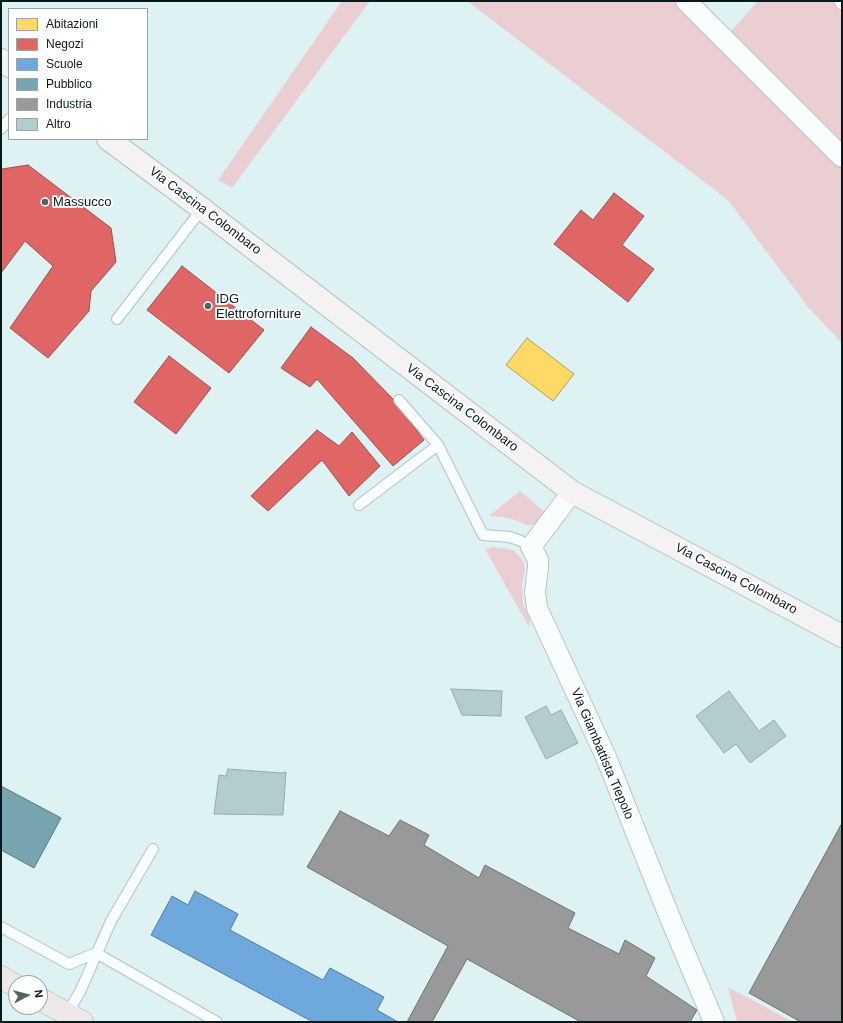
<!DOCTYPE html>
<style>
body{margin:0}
#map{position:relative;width:843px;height:1023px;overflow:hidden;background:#def2f4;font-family:Helvetica,sans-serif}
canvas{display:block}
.frame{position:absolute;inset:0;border:2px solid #07191a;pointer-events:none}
.legend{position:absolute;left:8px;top:8px;width:140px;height:132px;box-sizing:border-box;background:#fff;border:1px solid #9ca3a3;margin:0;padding:5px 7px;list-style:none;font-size:12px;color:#07191a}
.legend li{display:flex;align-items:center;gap:8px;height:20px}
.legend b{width:20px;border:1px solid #9ca3a3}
.north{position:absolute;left:8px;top:975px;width:40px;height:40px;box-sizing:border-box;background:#fff;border:1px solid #9ca3a3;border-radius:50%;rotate:83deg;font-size:11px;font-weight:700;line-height:16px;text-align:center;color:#07191a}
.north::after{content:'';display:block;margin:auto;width:14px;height:18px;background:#526566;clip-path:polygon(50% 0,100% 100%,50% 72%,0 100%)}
</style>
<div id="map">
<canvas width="843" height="1023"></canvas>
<div class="frame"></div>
<ul class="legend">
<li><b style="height:11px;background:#ffd966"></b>Abitazioni</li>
<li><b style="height:11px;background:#e06666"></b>Negozi</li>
<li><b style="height:11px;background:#6fa8dc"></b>Scuole</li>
<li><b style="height:11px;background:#76a5af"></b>Pubblico</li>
<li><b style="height:11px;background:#999"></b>Industria</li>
<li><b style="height:11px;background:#b3ccce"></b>Altro</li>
</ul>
<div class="north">N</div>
</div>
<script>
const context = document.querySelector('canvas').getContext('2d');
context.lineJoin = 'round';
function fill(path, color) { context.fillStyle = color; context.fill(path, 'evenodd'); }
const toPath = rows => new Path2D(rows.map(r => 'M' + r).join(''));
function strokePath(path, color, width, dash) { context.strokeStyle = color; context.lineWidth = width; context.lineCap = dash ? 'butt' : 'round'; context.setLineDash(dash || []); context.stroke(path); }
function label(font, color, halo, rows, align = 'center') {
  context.font = font + ' Helvetica,sans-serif'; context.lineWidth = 4; context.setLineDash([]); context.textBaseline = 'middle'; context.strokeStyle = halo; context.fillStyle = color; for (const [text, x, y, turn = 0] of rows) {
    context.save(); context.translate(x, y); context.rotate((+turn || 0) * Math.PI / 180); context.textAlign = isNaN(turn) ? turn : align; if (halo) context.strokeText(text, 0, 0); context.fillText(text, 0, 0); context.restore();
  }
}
const green = toPath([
 [342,1,370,1,232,188,218,180],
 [467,1,702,1,731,31,758,1,842,1,842,343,808,307,728,200],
 [520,491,546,513,537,524,527,525,515,520,502,517,489,516],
 [493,547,504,548,513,550,521,558,524,564,525,571,522,585,523,604,530,619,529,627,485,549],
 [728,987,793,1022,737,1022]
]);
const homes = toPath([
 [527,338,574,374,553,401,506,365,527,338]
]);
const shops = toPath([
 [28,165,111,228,116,262,91,291,89,311,48,358,10,328,53,266,25,241,1,273,1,170,2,169,28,165],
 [614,193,644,216,622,245,654,269,628,302,554,244,581,210,593,220,614,193],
 [182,266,264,330,229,373,147,310,182,266],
 [311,327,353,358,393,399,424,440,393,466,317,379,310,387,281,368,311,327],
 [169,356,211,388,176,434,134,402,169,356],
 [317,430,339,446,352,432,380,466,349,496,322,460,268,511,251,496,317,430]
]);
const schools = toPath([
 [195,891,238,914,230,930,323,980,330,968,384,997,377,1010,398,1022,313,1022,151,935,172,896,188,905,195,891]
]);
const public = toPath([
 [1,786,61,818,34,868,1,850,1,786]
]);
const industry = toPath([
 [340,811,389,836,400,820,429,835,424,845,479,878,485,865,575,913,568,928,619,954,625,940,655,958,646,976,697,1010,690,1022,581,1022,467,959,432,1022,407,1022,448,946,307,867,340,811],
 [842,823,842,1022,801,1022,749,993,842,823]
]);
const building = toPath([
 [451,689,502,691,501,716,462,715,451,689],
 [729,691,759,731,774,720,786,736,750,763,736,744,724,753,696,716,729,691],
 [546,706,551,715,561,710,578,743,546,759,525,717,546,706],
 [228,769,281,773,286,772,283,815,214,814,219,775,226,776,228,769]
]);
const service = toPath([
 [839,1,842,5],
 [1,129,9,119],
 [117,319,202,209],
 [399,400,438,445],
 [359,505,438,445,483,535,510,537,521,541,531,547],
 [1,927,69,964,96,953,217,1022],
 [67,1013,80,992,111,921,153,849]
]);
const minor = toPath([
 [686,1,842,157],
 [572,492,531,547,538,560,538,567,535,592,537,608,606,757,668,913,714,1022]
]);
const secondary = toPath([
 [1,60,9,66],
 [108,139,193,202,572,492,842,636]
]);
const primary = toPath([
 [1,977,16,986],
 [40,999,82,1022]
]);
const markers = [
 [45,202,4,"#526566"],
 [208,306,4,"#526566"]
];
const poiNames = [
 ["Massucco",53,202],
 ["IDG",216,299],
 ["Elettroforniture",216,314]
];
const streetNames = [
 ["Via Cascina Colombaro",205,211,37],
 ["Via Cascina Colombaro",462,408,37],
 ["Via Cascina Colombaro",736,579,28],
 ["Via Giambattista Tiepolo",602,754,67]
];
fill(green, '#ebced1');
fill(homes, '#ffd966');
strokePath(homes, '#b59f4f', 1);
fill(shops, '#e06666');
strokePath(shops, '#9f4f4f', 1);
fill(schools, '#6fa8dc');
strokePath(schools, '#507da2', 1);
fill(public, '#76a5af');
strokePath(public, '#557b82', 1);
fill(industry, '#999');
strokePath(industry, '#6d7373', 1);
fill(building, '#b3ccce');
strokePath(building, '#98a9ab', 1);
strokePath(service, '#b1c3c4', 12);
strokePath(minor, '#b1c3c4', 22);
strokePath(secondary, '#b1c3c4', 24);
strokePath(primary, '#c1cccd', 24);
strokePath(service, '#fafdfd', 10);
strokePath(minor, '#fafdfd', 20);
strokePath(secondary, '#f4f2f3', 22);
strokePath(primary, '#eee8e9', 22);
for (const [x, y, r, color] of markers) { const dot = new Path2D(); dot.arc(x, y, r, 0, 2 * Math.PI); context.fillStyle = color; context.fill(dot); strokePath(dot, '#fff', 1.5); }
label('13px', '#07191a', '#fff', poiNames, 'left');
label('13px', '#07191a', '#fff', streetNames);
</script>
